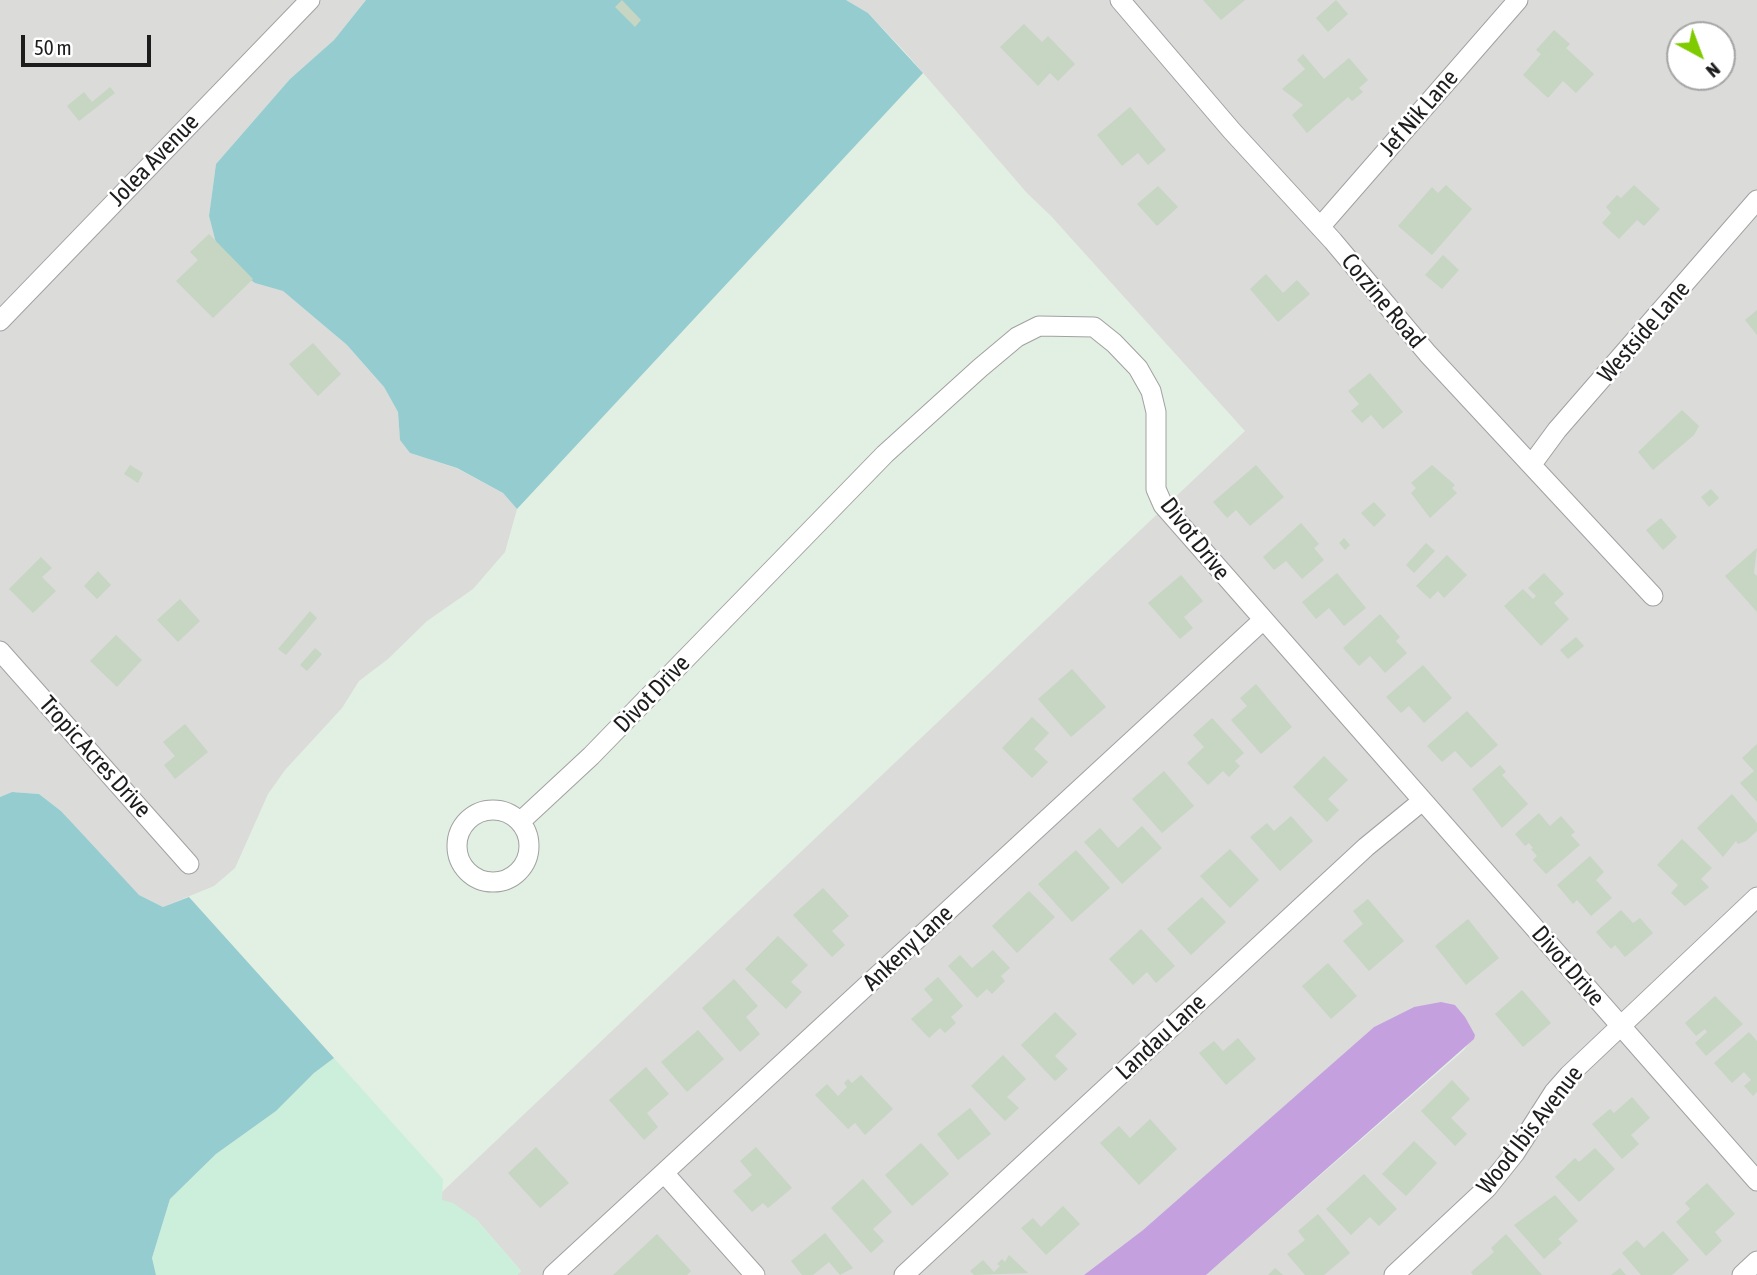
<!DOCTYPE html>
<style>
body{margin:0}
#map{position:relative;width:1757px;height:1275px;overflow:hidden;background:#e2efe3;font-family:"Asap Condensed",sans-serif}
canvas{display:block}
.north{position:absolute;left:1666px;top:21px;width:70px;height:70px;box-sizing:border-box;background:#fff;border:2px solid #a5a5a5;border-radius:50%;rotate:139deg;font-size:19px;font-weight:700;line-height:28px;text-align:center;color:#1d1d1d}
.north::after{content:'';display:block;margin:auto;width:24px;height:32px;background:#80ca00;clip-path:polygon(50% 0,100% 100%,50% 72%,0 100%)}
.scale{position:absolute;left:21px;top:35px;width:130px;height:32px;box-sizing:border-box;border:4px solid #1d1d1d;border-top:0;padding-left:9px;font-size:21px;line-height:24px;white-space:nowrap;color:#1d1d1d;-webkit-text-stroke:5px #fff;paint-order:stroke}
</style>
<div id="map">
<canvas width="1757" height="1275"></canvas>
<div class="north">N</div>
<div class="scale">50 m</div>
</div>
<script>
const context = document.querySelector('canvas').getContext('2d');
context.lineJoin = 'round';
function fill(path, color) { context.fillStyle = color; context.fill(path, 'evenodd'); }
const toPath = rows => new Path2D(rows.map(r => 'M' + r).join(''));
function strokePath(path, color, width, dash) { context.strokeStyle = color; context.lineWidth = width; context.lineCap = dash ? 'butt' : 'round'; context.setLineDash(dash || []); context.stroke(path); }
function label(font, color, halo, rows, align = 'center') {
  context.font = font + ' "Asap Condensed",sans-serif'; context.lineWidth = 5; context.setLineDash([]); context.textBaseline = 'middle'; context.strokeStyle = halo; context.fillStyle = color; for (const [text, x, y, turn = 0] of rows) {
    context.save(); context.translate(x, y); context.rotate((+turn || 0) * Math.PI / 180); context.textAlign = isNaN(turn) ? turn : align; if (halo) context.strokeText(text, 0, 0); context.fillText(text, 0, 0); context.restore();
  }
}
const residential = toPath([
 [0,0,366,0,334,40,290,79,216,164,209,216,216,243,255,283,283,291,347,345,384,387,398,412,400,439,410,453,456,468,503,493,517,509,505,552,473,589,427,621,388,659,359,681,342,708,285,770,268,794,235,868,214,886,163,907,139,895,118,876,61,811,39,794,12,792,0,797],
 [846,0,1757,0,1757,1275,1206,1275,1464,1050,1475,1035,1455,1005,1414,1007,1374,1027,1143,1230,1084,1275,517,1275,521,1271,476,1219,441,1200,442,1192,1245,431,1051,216,1027,193,905,52,868,13],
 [1680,35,1722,35,1722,77,1680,77]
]);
const farmland = toPath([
 [334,1058,443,1179,442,1200,453,1203,476,1219,521,1271,517,1275,156,1275,152,1258,170,1199,216,1154,276,1111,314,1073]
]);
const forest = toPath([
 [366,0,846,0,868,13,923,73,517,509,503,493,457,468,410,453,400,440,398,412,384,387,347,345,283,291,255,283,232,266,216,243,209,216,216,164,290,79,334,40],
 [12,792,39,794,61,811,139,895,163,907,189,897,334,1058,314,1073,276,1111,216,1154,170,1199,152,1258,156,1275,0,1275,0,797]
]);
const water = toPath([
 [1441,1002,1455,1005,1465,1017,1475,1035,1474,1039,1206,1275,1084,1275,1143,1230,1374,1027,1414,1007]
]);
const building = toPath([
 [622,0,641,20,635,27,615,7],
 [1203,0,1245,0,1221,20],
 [1336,0,1348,14,1328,32,1316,18],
 [1024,24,1042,42,1048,36,1075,64,1058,81,1050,73,1038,86,1000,47],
 [1554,30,1570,44,1566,48,1594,74,1576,93,1563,81,1548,98,1523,75,1541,54,1536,50],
 [1303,54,1324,79,1349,58,1368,80,1359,88,1363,92,1352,101,1348,97,1307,133,1292,115,1303,105,1282,89,1305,69,1297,60],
 [110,87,115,93,79,121,67,106,84,92,92,102],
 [1130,107,1166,150,1148,165,1138,153,1122,166,1097,135],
 [1446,185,1472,209,1432,255,1398,226,1432,187,1438,193],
 [1634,185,1660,209,1644,226,1637,220,1619,239,1602,223,1611,213,1606,207,1617,195,1621,198],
 [1158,186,1178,207,1157,226,1137,204],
 [209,234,253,279,213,318,176,281,198,260,190,252],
 [1443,255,1459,270,1442,289,1425,275],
 [1266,274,1283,293,1297,280,1310,294,1278,322,1250,289],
 [1757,310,1757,335,1745,320],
 [313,343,341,374,318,396,289,364],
 [1370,373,1403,412,1383,429,1371,415,1362,423,1351,411,1359,404,1348,391],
 [1682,410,1699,426,1694,435,1653,470,1638,452],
 [130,465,143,473,138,483,124,474],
 [1256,465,1284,497,1250,526,1236,510,1227,518,1213,502],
 [1432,465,1455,485,1452,488,1457,493,1430,518,1411,493,1416,488,1411,483],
 [1711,489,1719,498,1709,507,1701,497],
 [1374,502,1386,515,1374,527,1361,513],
 [1661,518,1677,537,1663,550,1646,530],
 [1301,523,1319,544,1314,548,1324,560,1302,579,1286,561,1274,570,1263,557],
 [1344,538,1350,545,1345,550,1339,543],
 [1426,543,1435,551,1414,573,1406,565],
 [1757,548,1754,573,1757,576,1757,612,1725,576],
 [1447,555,1467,575,1444,598,1438,591,1430,599,1416,586],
 [41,557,52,568,42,577,56,591,33,613,9,589],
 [98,571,111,585,97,599,84,586],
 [1337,573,1366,608,1344,626,1329,608,1316,619,1302,602],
 [1544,573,1564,594,1554,603,1569,619,1541,646,1504,606,1523,589,1533,599,1536,596,1528,588],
 [1181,575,1203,601,1184,617,1193,628,1180,639,1148,603],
 [180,599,200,621,178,642,157,620],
 [310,611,317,618,286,655,278,649],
 [1380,614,1400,637,1396,641,1407,653,1385,673,1370,656,1359,666,1343,648],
 [116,635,142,660,117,687,90,661],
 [1576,637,1584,646,1568,659,1560,650],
 [315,648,322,654,307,671,300,665],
 [1423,665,1452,698,1424,723,1409,706,1401,713,1386,697],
 [1072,669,1106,707,1071,737,1038,699],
 [1256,684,1292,727,1261,754,1231,720,1247,706,1240,698],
 [1467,711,1498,745,1471,768,1455,751,1442,762,1427,746],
 [1032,717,1049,733,1034,749,1048,762,1032,778,1002,748],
 [1212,718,1244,753,1235,761,1240,766,1229,777,1223,771,1208,785,1187,763,1204,747,1193,735],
 [185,724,208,752,175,779,164,765,175,756,163,742],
 [1757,744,1757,802,1740,783,1754,771,1742,758],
 [1324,756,1348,780,1328,799,1339,810,1327,822,1293,787],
 [1500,765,1506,772,1502,775,1528,804,1502,828,1472,789],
 [1164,771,1194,806,1162,833,1132,799],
 [1732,794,1757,823,1757,831,1746,841,1738,844,1736,841,1723,857,1697,828],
 [1539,813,1550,826,1561,816,1575,832,1571,835,1580,845,1546,874,1533,860,1537,856,1531,849,1533,848,1529,843,1525,846,1515,834],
 [1291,816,1313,841,1280,871,1250,837,1267,823,1274,831],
 [1142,826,1162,848,1122,884,1084,842,1100,828,1118,848],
 [1682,839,1712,868,1701,879,1709,887,1685,906,1671,893,1678,885,1657,865],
 [1230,849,1259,880,1230,908,1200,876],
 [1076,850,1110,888,1072,922,1038,884],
 [1590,856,1604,872,1596,880,1612,898,1591,916,1577,900,1573,904,1557,885],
 [823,888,849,916,832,931,845,945,832,957,793,915],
 [1029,891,1055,917,1017,953,992,926],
 [1202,897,1226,922,1191,955,1167,929],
 [1368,899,1404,941,1369,971,1343,941,1363,924,1353,911],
 [1621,910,1633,923,1640,918,1653,933,1625,957,1615,945,1611,949,1596,932],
 [1468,919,1499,958,1466,985,1435,946],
 [1141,929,1175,966,1156,983,1147,972,1133,985,1109,959],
 [778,936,808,965,791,982,802,992,786,1009,745,969],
 [993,950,1010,968,1001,976,1005,981,992,994,987,989,977,998,948,966,960,955,972,968],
 [1328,963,1357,996,1331,1019,1302,986],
 [938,977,963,1006,951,1017,956,1023,945,1033,940,1028,929,1038,911,1019,933,1000,924,989],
 [734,979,758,1006,746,1017,760,1034,740,1052,702,1008],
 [1522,990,1551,1023,1523,1047,1495,1014],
 [1715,996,1743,1024,1706,1056,1695,1043,1707,1032,1705,1029,1696,1036,1685,1023],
 [1055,1012,1077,1034,1055,1056,1068,1069,1055,1081,1021,1045],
 [698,1030,724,1059,687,1092,661,1062],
 [1749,1032,1757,1041,1757,1092,1753,1096,1744,1086,1751,1080,1744,1072,1732,1083,1714,1063],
 [1238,1038,1256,1059,1226,1085,1199,1053,1214,1041,1223,1051],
 [1003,1055,1026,1079,1007,1097,1019,1108,1005,1121,971,1086],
 [646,1067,669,1094,647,1113,658,1127,644,1140,609,1100],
 [861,1075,893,1109,865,1135,855,1123,848,1129,815,1095,827,1084,838,1096,847,1087,844,1083,848,1079,852,1083],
 [1452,1080,1470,1099,1451,1118,1467,1134,1455,1146,1421,1111],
 [1632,1097,1650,1118,1631,1135,1639,1144,1622,1159,1592,1124,1610,1109,1614,1113],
 [970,1108,991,1134,958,1160,937,1134],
 [1150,1119,1177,1149,1139,1185,1100,1143,1119,1126,1130,1138],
 [1414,1141,1437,1163,1406,1196,1382,1174],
 [921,1143,949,1174,912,1206,885,1175],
 [536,1147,569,1183,540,1208,508,1173],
 [756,1147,792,1188,768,1208,763,1203,752,1212,733,1191,752,1175,740,1161],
 [1595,1148,1615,1169,1579,1202,1555,1177,1575,1158,1579,1162],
 [1364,1174,1397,1209,1379,1226,1370,1217,1351,1235,1326,1209],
 [863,1179,892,1212,873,1229,884,1241,871,1253,831,1208],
 [1707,1183,1735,1214,1715,1232,1722,1241,1706,1256,1676,1222,1690,1209,1685,1203],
 [1555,1195,1578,1221,1558,1239,1562,1243,1544,1259,1514,1225],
 [1063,1206,1080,1224,1046,1255,1021,1228,1033,1218,1041,1227],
 [1318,1214,1350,1253,1324,1275,1305,1275,1287,1254,1305,1240,1298,1231],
 [1663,1231,1689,1260,1672,1275,1641,1275,1622,1253,1637,1240,1644,1248],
 [825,1233,853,1268,840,1275,829,1262,813,1275,802,1275,791,1261],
 [657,1234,691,1271,687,1275,613,1275],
 [1506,1234,1542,1275,1473,1275,1471,1272,1494,1252,1491,1248],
 [1009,1255,1028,1273,974,1275,970,1271,983,1260,994,1272,1000,1266,997,1264,1002,1259,1005,1262],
 [1275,1268,1283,1275,1268,1275],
 [1620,1268,1626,1275,1611,1275]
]);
const street = toPath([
 [1120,0,1232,131,1333,241,1428,354,1653,596],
 [1320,227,1518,0],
 [0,321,310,0],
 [1532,464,1557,430,1757,200],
 [0,651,189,864],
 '457 846a36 36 0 1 1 72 0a36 36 0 1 1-72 0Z',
 [521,821,591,756,885,454,980,368,1017,337,1039,326,1094,327,1114,343,1138,368,1151,391,1156,412,1156,489,1163,505,1757,1181],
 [664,1173,755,1275],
 [553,1275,1262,621],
 [904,1275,1366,847,1421,802],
 [1394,1275,1487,1188,1515,1153,1554,1092,1569,1075,1757,897],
 [1742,1275,1757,1261]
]);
const streetNames = [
 ["Jef Nik Lane",1419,113,-49],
 ["Jolea Avenue",154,160,-46],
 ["Corzine Road",1383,301,50],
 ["Westside Lane",1644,332,-49],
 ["Divot Drive",1195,539,52],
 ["Divot Drive",652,694,-46],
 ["Tropic Acres Drive",95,757,48],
 ["Ankeny Lane",908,948,-43],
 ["Divot Drive",1568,966,49],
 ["Landau Lane",1161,1037,-43],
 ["Wood Ibis Avenue",1530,1130,-52]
];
fill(residential, '#dbdbda');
fill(farmland, '#ccefdb');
fill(forest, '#95ccd0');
fill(water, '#c5a0df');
fill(building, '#c6d6c2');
strokePath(street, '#a1a1a1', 21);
strokePath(street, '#fff', 19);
label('24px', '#1d1d1d', '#fff', streetNames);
</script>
